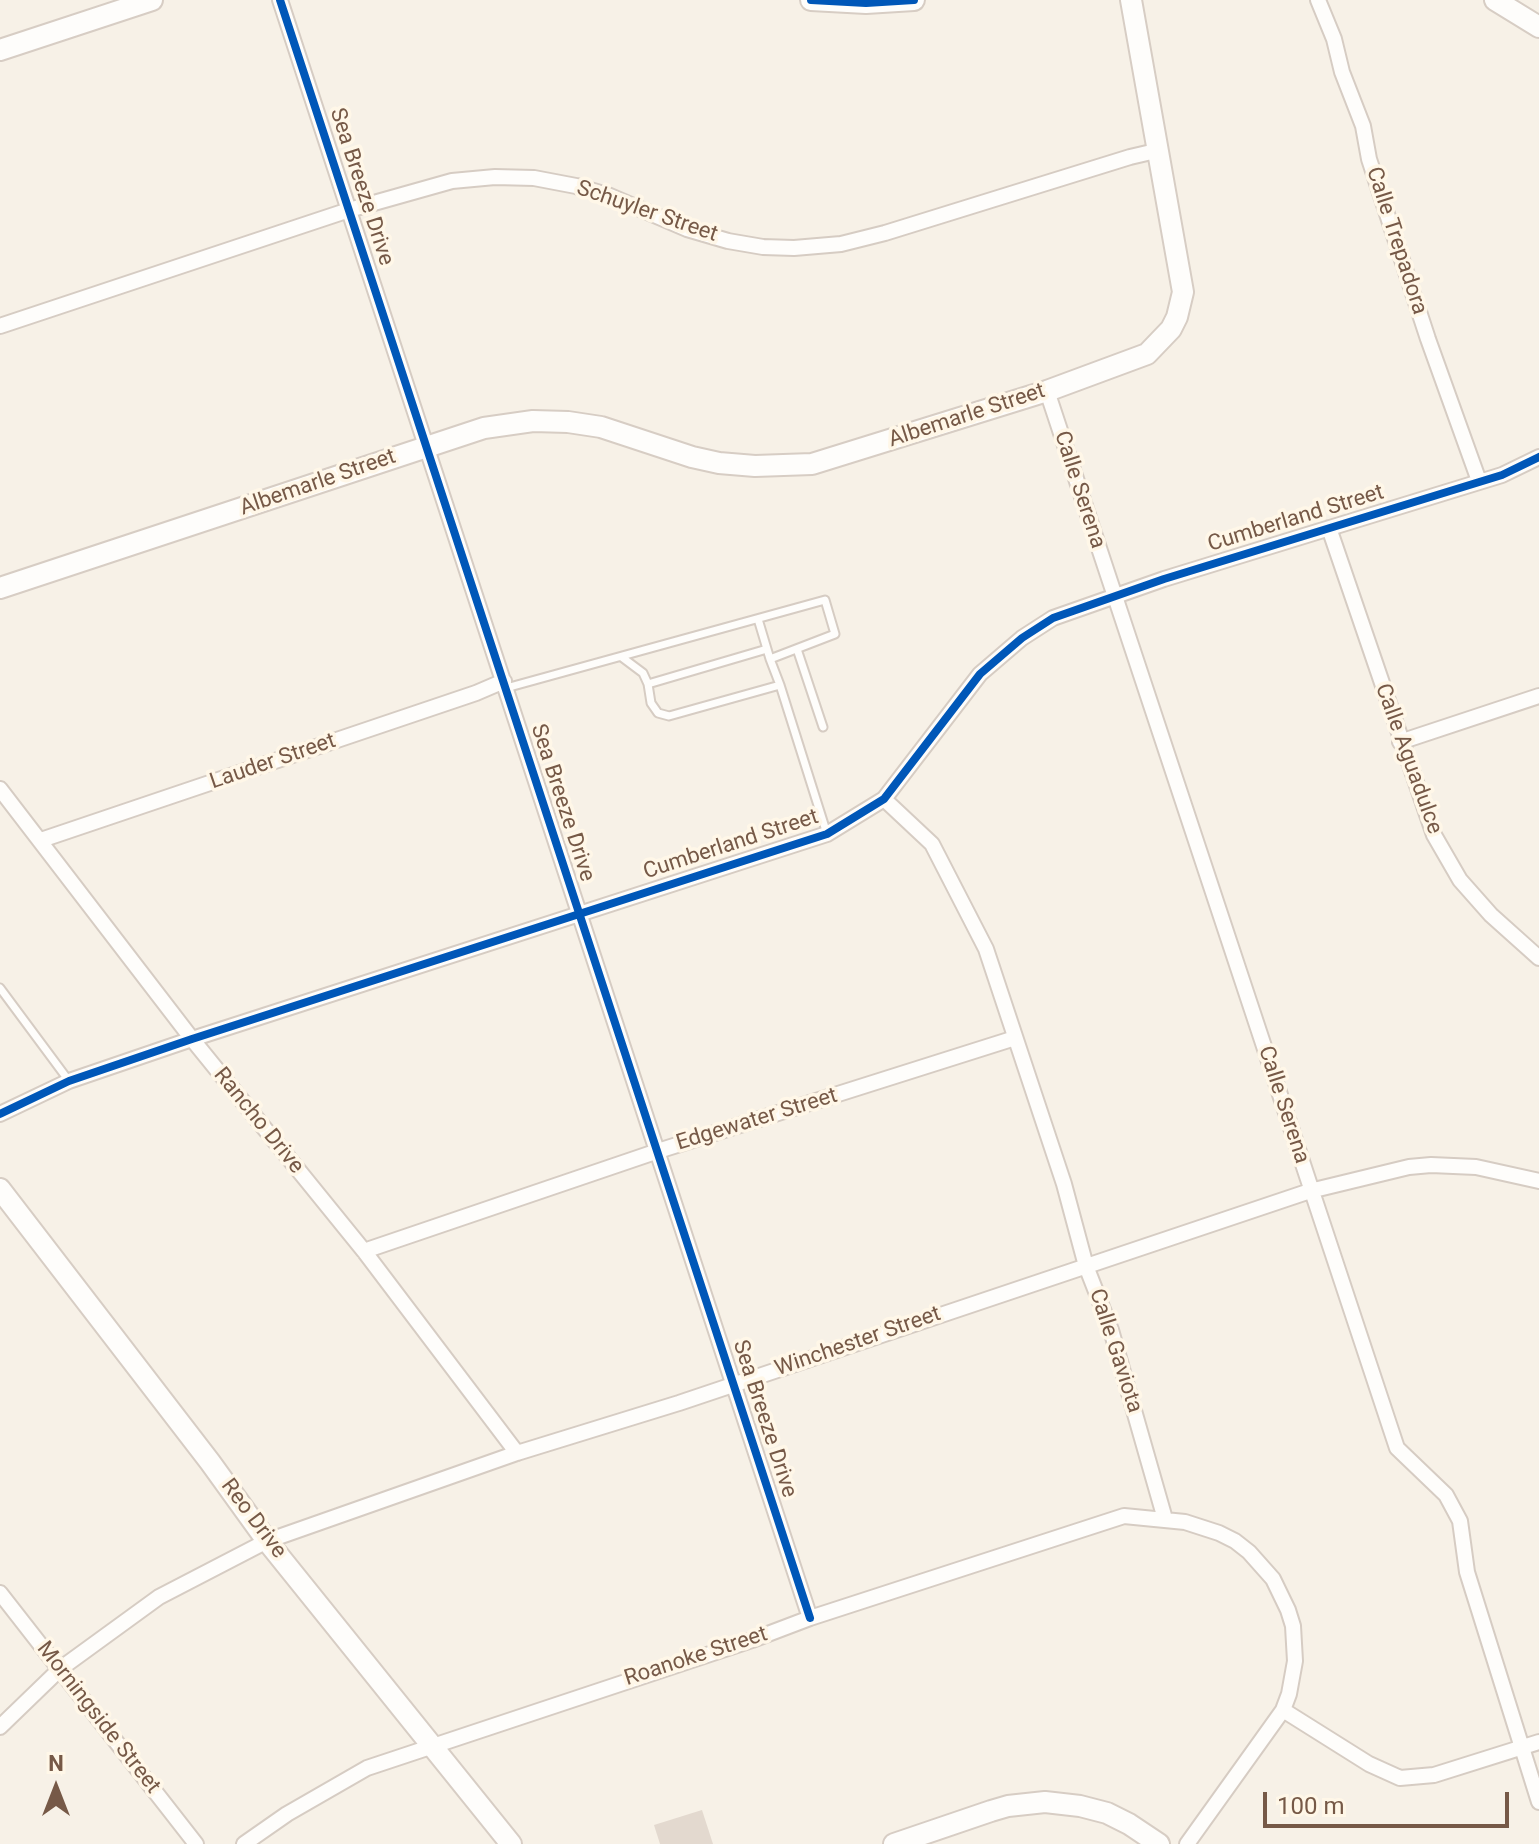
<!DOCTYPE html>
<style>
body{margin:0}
#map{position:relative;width:1539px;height:1844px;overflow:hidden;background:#f7f1e7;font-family:Roboto,sans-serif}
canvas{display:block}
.north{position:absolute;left:16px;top:1748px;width:80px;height:80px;-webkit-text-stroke:6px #fff7e8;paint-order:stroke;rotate:0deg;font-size:22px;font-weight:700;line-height:32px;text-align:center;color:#765947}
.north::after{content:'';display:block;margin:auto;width:28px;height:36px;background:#765947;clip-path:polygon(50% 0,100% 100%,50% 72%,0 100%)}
.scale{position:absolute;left:1263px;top:1792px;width:246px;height:36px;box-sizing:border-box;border:4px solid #765947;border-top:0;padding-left:10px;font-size:24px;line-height:28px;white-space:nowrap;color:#765947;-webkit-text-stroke:6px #fff7e8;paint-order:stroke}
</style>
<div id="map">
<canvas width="1539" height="1844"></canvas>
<div class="north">N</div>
<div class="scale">100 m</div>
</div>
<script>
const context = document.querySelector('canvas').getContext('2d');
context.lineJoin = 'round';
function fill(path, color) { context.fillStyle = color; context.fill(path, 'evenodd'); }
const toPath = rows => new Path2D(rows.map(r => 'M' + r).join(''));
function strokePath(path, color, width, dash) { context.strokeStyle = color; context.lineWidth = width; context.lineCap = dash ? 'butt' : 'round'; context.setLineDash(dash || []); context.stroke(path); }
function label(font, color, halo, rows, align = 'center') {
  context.font = font + ' Roboto,sans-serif'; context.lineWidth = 7; context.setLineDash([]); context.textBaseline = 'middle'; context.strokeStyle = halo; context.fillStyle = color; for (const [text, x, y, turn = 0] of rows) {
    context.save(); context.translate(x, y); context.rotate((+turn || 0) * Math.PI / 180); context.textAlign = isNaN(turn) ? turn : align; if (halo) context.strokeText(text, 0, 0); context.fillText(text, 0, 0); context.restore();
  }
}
const building = toPath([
 [702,1810,713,1844,660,1844,654,1825]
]);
const lane = toPath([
 [767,649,648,684,651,703,658,713,669,716,780,685,770,659],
 [797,649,823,727],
 [623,658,643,673,648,684],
 [780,685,827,834],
 [506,688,825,600,835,634,770,659,758,619],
 [0,988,69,1081]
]);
const street = toPath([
 [280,0,810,1618],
 [1318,0,1334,39,1342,72,1363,126,1369,159,1428,339,1479,481],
 [0,326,349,210,452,181,495,177,534,178,576,186,610,196,687,229,728,241,763,247,794,248,841,244,885,233,1130,157,1160,150],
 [1047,391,1397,1448,1446,1495,1460,1521,1467,1572,1539,1802],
 [1329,528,1434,835,1460,880,1491,915,1539,958],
 [1400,742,1539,696],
 [0,789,192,1039,364,1251,517,1453],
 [884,799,932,844,986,949,1064,1184,1086,1266,1111,1330,1165,1519],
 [41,840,476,693,504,681],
 [0,1114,69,1081,192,1039,827,834,884,799,980,674,1022,638,1053,618,1164,579,1502,475,1539,457],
 [364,1251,658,1151,1015,1038],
 [0,1593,196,1844],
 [1283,1710,1369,1764,1400,1778,1434,1775,1539,1742],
 [0,1727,60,1669,159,1597,267,1541,517,1453,679,1403,1310,1191,1409,1167,1431,1165,1476,1167,1539,1181],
 [244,1844,287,1814,367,1768,752,1640,810,1618,1124,1516,1185,1522,1219,1533,1235,1541,1249,1552,1273,1579,1288,1610,1293,1626,1295,1661,1289,1694,1283,1710,1187,1844]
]);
const secondary = toPath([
 [811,0,866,3,914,0],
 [1495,0,1539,27],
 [0,50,152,0],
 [0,588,484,428,533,421,568,422,601,427,692,457,719,463,755,466,812,464,1047,391,1147,354,1171,329,1177,317,1183,292,1131,0],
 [0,1189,210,1462,267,1541,511,1844],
 [894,1844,991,1811,1008,1806,1045,1802,1080,1806,1107,1813,1129,1824,1159,1844]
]);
const cycleway = toPath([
 [280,0,810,1618],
 [811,0,866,3,914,0],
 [0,1114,69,1081,192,1039,827,834,884,799,980,674,1022,638,1053,618,1164,579,1502,475,1539,457]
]);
const streetNames = [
 ["Sea Breeze Drive",361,187,72],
 ["Schuyler Street",647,212,19],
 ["Calle Trepadora",1396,241,72],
 ["Albemarle Street",967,416,-18],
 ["Albemarle Street",318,483,-19],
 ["Calle Serena",1079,490,72],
 ["Cumberland Street",1296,519,-17],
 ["Calle Aguadulce",1408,759,70],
 ["Lauder Street",273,762,-19],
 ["Sea Breeze Drive",562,803,72],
 ["Cumberland Street",731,845,-18],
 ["Calle Serena",1283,1105,72],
 ["Edgewater Street",757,1120,-17],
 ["Rancho Drive",258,1121,51],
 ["Winchester Street",858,1342,-19],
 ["Calle Gaviota",1115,1351,72],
 ["Sea Breeze Drive",764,1419,72],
 ["Reo Drive",253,1519,53],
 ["Roanoke Street",696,1657,-18],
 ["Morningside Street",98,1718,52]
];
fill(building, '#e3d9cf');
strokePath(lane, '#d6ccc3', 11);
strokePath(street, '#d6ccc3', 18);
strokePath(secondary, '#d7cdc4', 24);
strokePath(lane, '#fefdfb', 7);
strokePath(street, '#fefdfb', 14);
strokePath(secondary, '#fefdfb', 20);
strokePath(cycleway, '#0057b8', 8);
label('22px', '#765947', '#fff7e8', streetNames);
</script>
